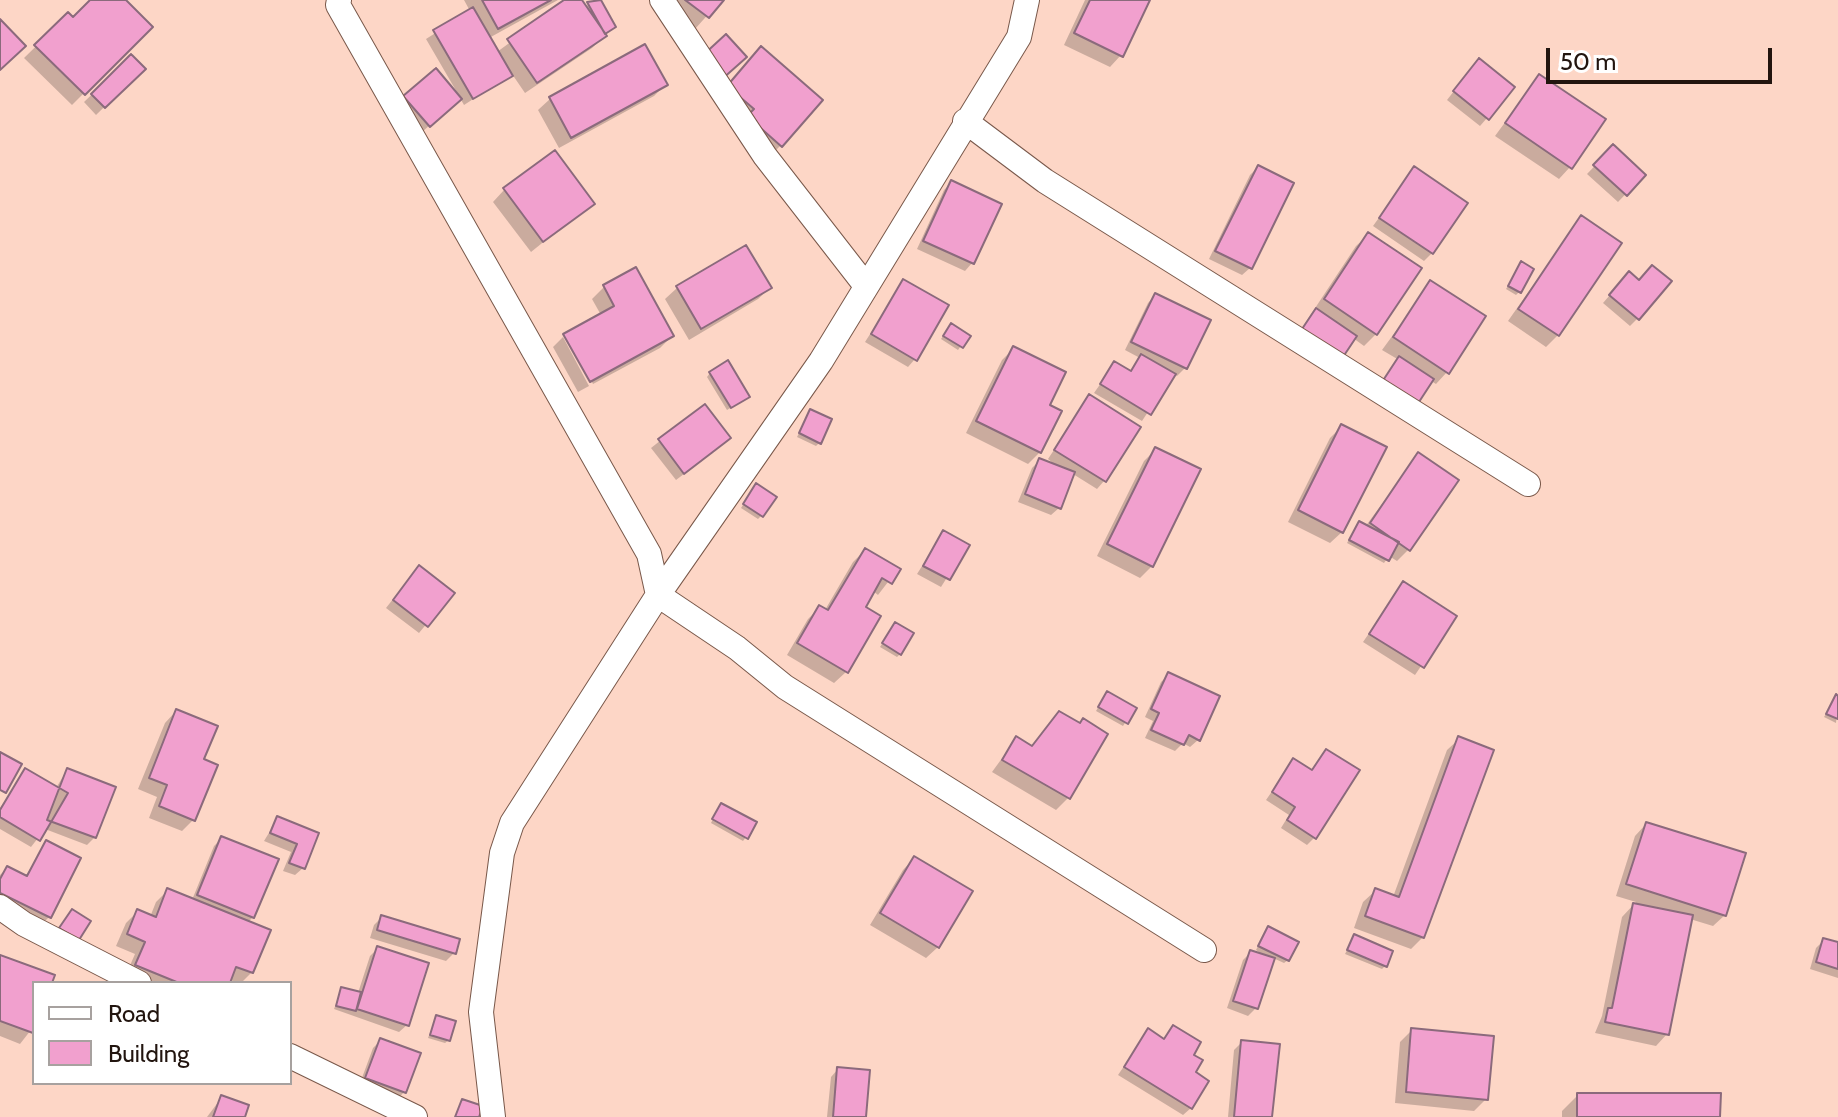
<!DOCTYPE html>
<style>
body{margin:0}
#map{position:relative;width:1838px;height:1117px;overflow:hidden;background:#fdd6c6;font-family:Cabin,sans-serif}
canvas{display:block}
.legend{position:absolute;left:32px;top:981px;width:260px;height:104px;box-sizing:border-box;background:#fff;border:2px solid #a7a19f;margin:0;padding:10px 14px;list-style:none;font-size:24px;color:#22150f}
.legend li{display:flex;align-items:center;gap:16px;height:40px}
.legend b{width:40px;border:2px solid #a7a19f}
.scale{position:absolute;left:1546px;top:48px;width:226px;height:36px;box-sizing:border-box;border:4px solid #22150f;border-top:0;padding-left:10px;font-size:24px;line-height:28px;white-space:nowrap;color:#22150f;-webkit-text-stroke:6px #fff;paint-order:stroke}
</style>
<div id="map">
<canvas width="1838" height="1117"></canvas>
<ul class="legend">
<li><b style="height:10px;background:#fff"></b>Road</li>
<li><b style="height:22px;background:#f1a0ce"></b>Building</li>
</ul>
<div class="scale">50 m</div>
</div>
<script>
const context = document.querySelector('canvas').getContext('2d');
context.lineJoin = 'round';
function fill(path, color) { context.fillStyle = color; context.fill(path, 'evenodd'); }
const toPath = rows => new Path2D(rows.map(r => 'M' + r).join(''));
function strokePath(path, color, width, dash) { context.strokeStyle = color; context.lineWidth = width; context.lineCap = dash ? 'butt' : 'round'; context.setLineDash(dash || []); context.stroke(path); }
const shadow = toPath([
 [93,0,123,0,150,27,72,105,24,58,68,15,73,20],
 [464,0,558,0,489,38,497,52,568,0,579,0,584,7,599,0,614,27,592,48,525,93,512,74,464,105,460,98,421,133,397,105,405,97,458,94,426,39,470,11],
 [659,0,721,0,695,29],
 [1085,0,1148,0,1121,55,1110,67,1064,45],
 [644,47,665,85,654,96,559,148,538,110,550,99],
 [131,57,143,69,96,115,84,102],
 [750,60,781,145,769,157,717,98],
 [1472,68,1487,118,1480,126,1447,100],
 [1539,76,1570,167,1559,179,1495,136],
 [1613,147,1644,175,1618,202,1587,174],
 [1258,167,1250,268,1242,275,1209,259,1250,175],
 [1414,169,1432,253,1424,261,1373,226],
 [952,182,972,263,965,271,917,249,944,190],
 [504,190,592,203,531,252,493,202],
 [1581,217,1558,335,1546,347,1508,321],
 [1368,235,1376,334,1364,346,1353,338,1296,337,1356,246],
 [746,247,770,288,758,299,689,340,665,299,677,288],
 [1521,264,1519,292,1516,295,1506,289],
 [635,270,672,336,660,348,593,384,567,336,563,336,601,315,592,299,604,287],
 [904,281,915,359,908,367,865,342],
 [1622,281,1639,282,1638,318,1630,326,1603,303],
 [1431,283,1447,372,1436,384,1431,381,1376,391,1399,360,1382,350],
 [1155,295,1185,368,1177,376,1173,374,1142,421,1094,393,1115,363,1129,372,1140,358,1125,350,1148,303],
 [948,329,968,336,958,350,941,339],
 [563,337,589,386,578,392,553,347],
 [1014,348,1047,406,1040,452,1028,464,966,433,1002,360],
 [710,373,744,400,727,410,707,377],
 [1089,397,1138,427,1104,481,1097,489,1073,474,1059,508,1051,515,1018,502,1032,468,1040,460,1059,468,1048,459],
 [704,406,721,446,676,480,651,448],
 [808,415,819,443,816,446,797,437],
 [1342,426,1342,532,1330,543,1288,522,1330,438],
 [1156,449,1152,566,1140,578,1097,556,1144,461],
 [1418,455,1409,549,1397,561,1389,556,1384,563,1347,543,1356,527,1365,527],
 [753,489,761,516,758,519,741,508],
 [943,533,967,546,941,587,917,574],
 [865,550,898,569,878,595,873,591,863,607,846,672,834,683,787,655,808,619,820,607,825,610,853,562],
 [412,575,452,593,419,633,386,608],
 [1403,584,1455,616,1415,675,1363,642],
 [892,628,900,654,897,657,880,647],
 [1168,675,1198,740,1190,747,1183,743,1175,751,1145,738,1153,721,1145,717,1161,682],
 [1104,697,1134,709,1123,726,1096,711],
 [1836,697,1838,698,1836,723,1824,717],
 [176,711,202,760,194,819,182,831,149,818,157,797,138,789,165,723],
 [1059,713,1106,734,1068,798,1056,810,992,772,1016,739,1030,747],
 [1459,739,1423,937,1411,949,1354,928,1363,902,1375,891,1393,897,1447,750],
 [1326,751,1315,837,1307,845,1281,828,1289,815,1266,800,1293,761,1310,772],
 [26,770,56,788,67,770,95,837,87,845,45,829,31,847,0,829,0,808],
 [718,809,746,837,743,841,711,823],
 [278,818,316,834,303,868,295,875,283,871,291,852,264,841],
 [1646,824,1725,915,1713,926,1690,919,1667,1034,1656,1046,1595,1033,1602,1016,1622,917,1636,902,1616,896,1635,836],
 [221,839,253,917,247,923,252,972,241,983,229,980,227,983,139,983,125,977,135,954,116,946,126,923,137,912,150,917,156,902,168,890,192,900,214,846],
 [46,842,78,859,49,917,41,925,0,904,0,875,7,868,25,877],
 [914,858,938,947,926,958,870,925,903,870],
 [382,917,454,953,446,961,370,938,374,925],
 [1265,932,1288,960,1284,963,1273,958,1256,1008,1248,1016,1227,1008,1243,960,1251,952,1267,958,1256,950],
 [1354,937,1385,966,1382,969,1345,954],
 [1824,940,1838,945,1838,978,1810,969,1816,948],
 [377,949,407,1025,399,1032,334,1009,342,989,358,993,370,956],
 [0,957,50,983,34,983,34,1026,20,1044,0,1036],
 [436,1017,449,1040,445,1043,428,1038],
 [1173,1027,1191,1055,1191,1108,1183,1115,1118,1075,1148,1031,1163,1040],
 [1412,1030,1486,1099,1474,1111,1395,1103,1400,1042],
 [381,1040,404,1092,397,1100,359,1086,373,1048],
 [1242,1042,1270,1117,1228,1117,1234,1050],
 [838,1069,864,1117,827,1117,831,1077],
 [1578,1095,1718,1117,1562,1117,1562,1111],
 [222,1097,243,1117,207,1117]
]);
const building = toPath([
 [90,0,126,0,153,27,85,95,34,45,68,12,73,17,90,0],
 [482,0,551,0,498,29,482,0],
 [564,0,582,0,607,36,537,83,507,39,564,0],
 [601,0,616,27,605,34,587,2,601,0],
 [685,0,724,0,709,18,685,0],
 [1090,0,1150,0,1123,57,1074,33,1090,0],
 [473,7,513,76,473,99,433,30,473,7],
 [0,19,26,46,0,70,0,19],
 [726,34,747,57,721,80,701,57,726,34],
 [645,44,668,85,571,138,549,97,645,44],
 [761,46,823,100,782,147,747,116,754,109,727,86,761,46],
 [131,54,146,69,105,108,91,94,131,54],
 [1479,58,1515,87,1489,120,1453,91,1479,58],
 [436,68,462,99,430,127,403,96,436,68],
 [1539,74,1606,119,1572,169,1505,123,1539,74],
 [1613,144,1646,175,1627,196,1593,165,1613,144],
 [555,150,595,204,543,242,503,188,555,150],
 [1258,165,1294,183,1252,269,1215,251,1258,165],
 [1414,166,1468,203,1433,254,1379,218,1414,166],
 [951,180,1002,204,974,264,923,241,951,180],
 [1581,215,1622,243,1559,336,1518,309,1581,215],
 [1368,232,1422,268,1377,335,1324,299,1368,232],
 [746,245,772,288,701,329,676,286,746,245],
 [1521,261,1534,269,1521,293,1508,286,1521,261],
 [1652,265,1672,281,1639,320,1609,295,1629,271,1639,280,1652,265],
 [636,267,674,336,590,382,563,334,614,306,603,285,636,267],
 [903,279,949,305,917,361,871,334,903,279],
 [1430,280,1486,316,1449,374,1393,337,1430,280],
 [1155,293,1211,320,1187,369,1131,342,1155,293],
 [1316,308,1357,336,1343,357,1302,329,1316,308],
 [951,323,971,336,963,348,943,336,951,323],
 [1013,346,1066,372,1050,405,1062,411,1041,453,976,421,1013,346],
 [1141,354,1176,374,1151,415,1100,384,1114,361,1131,371,1141,354],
 [1399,356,1434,379,1417,405,1382,382,1399,356],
 [728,360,750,397,731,408,709,372,728,360],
 [1089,394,1141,427,1106,482,1054,450,1089,394],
 [705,404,731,438,684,474,658,439,705,404],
 [810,409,832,419,821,444,799,433,810,409],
 [1341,424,1387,447,1343,533,1298,510,1341,424],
 [1155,447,1201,469,1153,567,1107,544,1155,447],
 [1418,452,1459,480,1410,551,1370,523,1418,452],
 [1039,458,1075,472,1061,509,1025,494,1039,458],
 [756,483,777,497,763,517,743,504,756,483],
 [1359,521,1399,542,1389,561,1349,540,1359,521],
 [943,530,970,545,950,580,923,566,943,530],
 [865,548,901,569,892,584,882,578,866,607,881,616,848,673,797,643,819,605,828,610,865,548],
 [419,565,455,593,428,627,393,600,419,565],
 [1403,581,1457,616,1424,668,1369,634,1403,581],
 [895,622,914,633,901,655,882,643,895,622],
 [1168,672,1220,696,1200,741,1189,735,1184,745,1151,730,1159,713,1151,709,1168,672],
 [1107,691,1137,708,1128,724,1098,707,1107,691],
 [1836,694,1838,696,1838,719,1826,714,1836,694],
 [176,709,218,726,204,759,218,765,195,821,159,806,167,785,149,778,176,709],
 [1059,711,1080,723,1083,718,1108,734,1070,799,1002,760,1016,736,1032,746,1059,711],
 [1458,736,1494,750,1424,938,1365,916,1375,888,1399,897,1458,736],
 [1326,749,1360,770,1316,839,1287,820,1295,807,1272,792,1293,758,1312,770,1326,749],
 [0,752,22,764,6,793,0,790,0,752],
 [25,768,68,793,40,841,0,817,0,810,25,768],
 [67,768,116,787,96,838,47,820,67,768],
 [721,803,757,822,748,839,712,819,721,803],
 [277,816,319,833,305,869,289,863,297,844,270,833,277,816],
 [1646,822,1746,853,1726,916,1626,884,1646,822],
 [221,836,279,859,254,918,197,895,221,836],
 [46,840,81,858,51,918,0,893,0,879,7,866,27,876,46,840],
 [914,856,973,891,939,948,880,913,914,856],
 [167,888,271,930,253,973,236,967,230,983,179,983,135,965,145,942,127,934,137,909,156,917,167,888],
 [1633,903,1693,915,1669,1035,1605,1022,1608,1008,1612,1008,1633,903],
 [72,909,91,921,79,940,59,928,72,909],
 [381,915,460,939,456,954,377,930,381,915],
 [1268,926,1299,942,1289,961,1258,946,1268,926],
 [1354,934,1393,951,1387,967,1347,950,1354,934],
 [1823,938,1838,942,1838,969,1816,962,1823,938],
 [377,946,429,963,409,1026,357,1009,377,946],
 [1250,950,1275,958,1258,1009,1233,1001,1250,950],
 [0,955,55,975,52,983,34,983,33,1033,0,1021,0,955],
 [341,987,361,992,356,1011,336,1006,341,987],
 [436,1015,456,1021,450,1041,430,1035,436,1015],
 [1173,1025,1201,1042,1194,1055,1203,1060,1196,1072,1209,1081,1192,1109,1124,1067,1148,1028,1164,1039,1173,1025],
 [1411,1028,1494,1036,1488,1100,1406,1092,1411,1028],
 [380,1038,421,1053,406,1093,365,1078,380,1038],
 [1241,1040,1280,1044,1272,1117,1234,1117,1241,1040],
 [837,1067,870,1070,866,1117,833,1117,837,1067],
 [1577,1093,1721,1093,1720,1117,1577,1117,1577,1093],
 [221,1095,249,1105,245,1117,213,1117,221,1095],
 [462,1099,483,1106,479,1117,455,1117,462,1099]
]);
const minor = toPath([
 [339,0,338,5,649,554,658,595,737,648,785,687,1204,950],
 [662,0,765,156,866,286],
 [965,121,1045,181,1528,484],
 [0,907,24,924,139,983],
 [290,1056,415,1117],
 [493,1117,481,1012,502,853,512,823,658,595,821,361,1019,37,1027,0]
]);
fill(shadow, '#0003');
fill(building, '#f1a0ce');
strokePath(building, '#8b6a7c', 2);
strokePath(minor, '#79584a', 26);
strokePath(minor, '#fff', 24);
</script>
